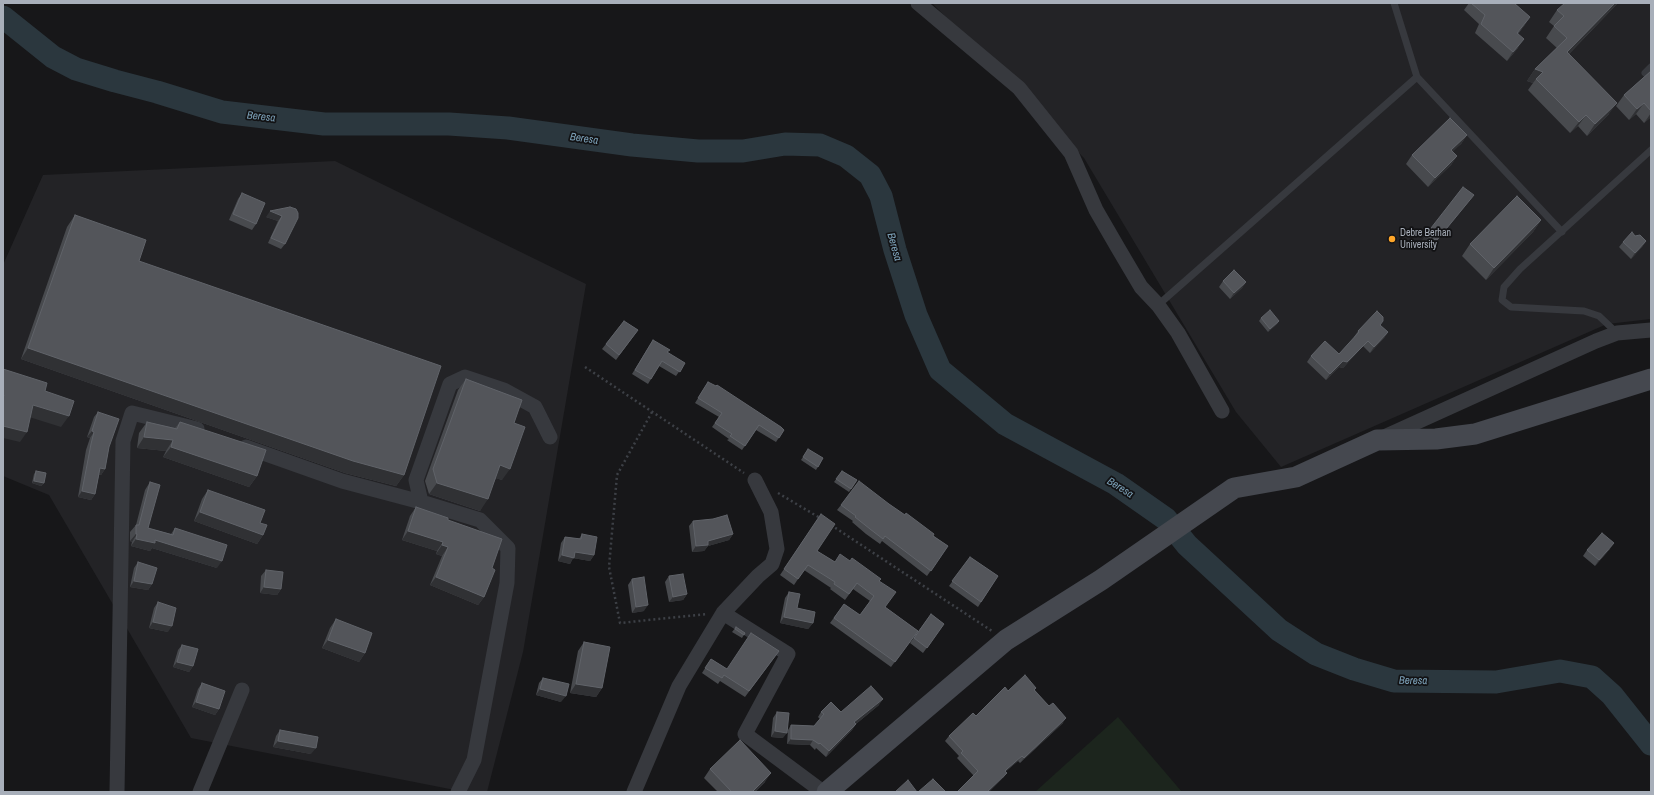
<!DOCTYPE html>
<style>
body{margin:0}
#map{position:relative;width:1654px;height:795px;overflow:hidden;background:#171719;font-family:"Archivo Narrow",sans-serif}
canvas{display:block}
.frame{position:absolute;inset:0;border:4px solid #a8afba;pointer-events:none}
</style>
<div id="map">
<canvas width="1654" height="795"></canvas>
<div class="frame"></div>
</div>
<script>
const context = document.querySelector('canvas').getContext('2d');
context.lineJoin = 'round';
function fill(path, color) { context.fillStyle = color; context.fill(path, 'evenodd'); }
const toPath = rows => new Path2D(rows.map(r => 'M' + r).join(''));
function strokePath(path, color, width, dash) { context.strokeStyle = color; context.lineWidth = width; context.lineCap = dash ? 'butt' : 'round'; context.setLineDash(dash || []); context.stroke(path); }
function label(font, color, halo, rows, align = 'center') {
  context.font = font + ' "Archivo Narrow",sans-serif'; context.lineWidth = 3.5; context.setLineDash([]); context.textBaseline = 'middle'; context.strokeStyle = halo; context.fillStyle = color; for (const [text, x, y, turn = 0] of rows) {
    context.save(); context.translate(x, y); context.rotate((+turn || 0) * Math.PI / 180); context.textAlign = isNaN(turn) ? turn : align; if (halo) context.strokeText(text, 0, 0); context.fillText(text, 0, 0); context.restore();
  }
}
const built = toPath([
 [932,3,1651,3,1651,319,1607,324,1281,467,1236,412,1084,158],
 [335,161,586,284,523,652,487,792,465,792,191,738,49,495,3,476,3,265,43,175]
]);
const green = toPath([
 [1118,717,1182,792,1035,792]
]);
const river = toPath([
 [3,17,53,57,76,69,115,81,157,92,222,112,324,124,449,124,508,128,632,145,698,151,743,151,785,144,820,145,846,156,870,175,881,196,895,250,916,315,940,370,1005,424,1116,484,1166,519,1187,545,1279,630,1316,654,1354,669,1394,681,1496,682,1560,671,1592,677,1612,695,1651,744]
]);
const path = toPath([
 [585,367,744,473],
 [652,412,617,475,609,567,620,623,707,614],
 [778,493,820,518],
 [831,525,992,631]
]);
const service = toPath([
 [1394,3,1417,77],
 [1645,73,1651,67],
 [1158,305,1417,77,1562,232],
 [1617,333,1599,316,1584,311,1511,307,1502,300,1504,287,1520,269,1651,150]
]);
const minor = toPath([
 [918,3,1019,88,1071,153,1096,210,1118,248,1141,287,1158,305,1178,333,1222,411],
 [1384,437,1596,341,1617,333,1651,330],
 [246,447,342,481,421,502,480,520,508,548,507,583,474,760,458,792],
 [421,502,416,480,450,384,465,377,504,390,535,407,550,437],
 [723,613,788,654,745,734,823,792],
 [117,792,123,441,132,413,197,429],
 [200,792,242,690],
 [634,792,679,686,723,613,758,576,772,564,777,549,771,512,755,480]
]);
const secondary = toPath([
 [827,792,1006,640,1101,580,1234,488,1296,477,1377,440,1436,439,1475,434,1651,379]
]);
const wall = toPath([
 [1469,3,1514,3,1530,17,1524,26,1518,34,1518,48,1507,61,1475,33,1479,24,1464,10],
 [1618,3,1569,54,1609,114,1587,136,1578,126,1570,133,1528,90,1533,83,1527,81,1535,69,1557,48,1546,38,1554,26,1549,22,1557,10],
 [1651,71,1651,117,1644,123,1636,114,1629,120,1616,106,1624,95],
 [1467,135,1461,144,1452,151,1457,156,1451,165,1428,187,1406,164,1412,155],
 [242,193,256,224,252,230,229,220,238,199],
 [298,213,285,244,281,249,268,243,278,221,266,217],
 [75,215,139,261,404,475,396,486,345,473,21,359,67,227],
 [1541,220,1533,232,1486,280,1462,256,1470,244],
 [1635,236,1646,241,1642,247,1631,259,1619,247,1623,242],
 [1223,281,1246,282,1242,288,1230,299,1219,287],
 [1261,318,1279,321,1277,324,1268,332,1259,321],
 [624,321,638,330,616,360,602,349],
 [1381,326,1388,332,1384,338,1370,353,1363,346,1343,368,1339,367,1326,380,1307,362,1311,356,1339,354,1354,338,1354,337,1358,331],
 [653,340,668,353,685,363,676,376,659,366,648,384,632,374],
 [466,379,514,423,502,480,496,478,480,511,429,494,425,481,458,390],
 [708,382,784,430,776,442,756,430,742,450,727,440,729,439,712,427,719,417,695,403],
 [98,412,109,447,105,469,101,475,99,475,95,494,91,500,78,497,86,450,90,438,87,437,94,417],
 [147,422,175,428,180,422,257,476,249,487,163,457,166,451,137,448,139,433],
 [808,449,823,458,816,470,801,460],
 [36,471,44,483,41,486,32,483,34,474],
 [842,471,857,480,849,492,834,482],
 [150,482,148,528,171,534,175,528,217,568,152,548,150,551,131,546,132,542,130,541,130,532,136,525,145,490],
 [208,490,260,523,263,535,257,544,194,521,202,499],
 [889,504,948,546,927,576,882,541,880,544,866,534,852,522,853,521,837,510,841,505],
 [416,507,448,520,492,568,484,597,478,605,430,585,442,556,436,554,437,551,402,540,410,516],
 [821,514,817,551,835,562,879,581,885,607,918,631,891,667,830,623,844,604,860,615,870,601,853,589,845,600,830,589,831,588,804,570,794,585,780,575],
 [693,521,733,534,729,540,708,546,704,551,692,552,689,526],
 [582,534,594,555,590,561,573,558,570,564,558,561,561,543,565,537,579,539],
 [1610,549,1595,566,1583,556,1587,550],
 [970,557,998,576,978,607,949,586],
 [138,562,152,584,148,590,130,587,134,568],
 [266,570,281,589,277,595,260,593,261,576],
 [669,576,687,594,683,600,669,602,665,582],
 [632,579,644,611,632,613,628,585],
 [789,592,797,608,813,623,808,629,780,623,785,598],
 [158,602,168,632,149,628,154,608],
 [931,614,944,624,923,653,910,643],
 [336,619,365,653,359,662,322,648,330,628],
 [736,627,745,633,742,638,732,632],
 [584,642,602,688,596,697,570,693,578,651],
 [182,645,193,666,189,672,173,667,178,650],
 [779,651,745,697,720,681,718,684,702,673,711,659,727,669],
 [543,678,561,702,536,695,539,683],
 [202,683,219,709,215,715,192,707,198,689],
 [1035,690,1063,723,1020,763,1018,761,1005,772,1007,773,1003,778,974,776,957,758,959,756,945,741,949,736,976,716,1008,691],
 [879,705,856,724,852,730,826,757,816,748,815,750,810,745,787,744,788,730,791,725,814,726,820,719,818,717,821,712,841,712],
 [777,712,783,738,771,737,773,718],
 [280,730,311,754,273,747,276,736],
 [710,769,765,782,755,792,718,792,704,778]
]);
const shadedWall = toPath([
 [1615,3,1618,3,1559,64,1567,52],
 [1530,17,1524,26,1510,41,1517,33],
 [1524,39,1518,48,1507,61,1513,52],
 [1535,69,1543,72,1536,79,1533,83,1527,81],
 [1617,103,1609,114,1587,136,1595,124],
 [1644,103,1636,114,1629,120,1637,109],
 [1651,113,1651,117,1644,123],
 [1586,115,1578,126,1570,133,1579,122],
 [1467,135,1461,144,1445,159,1451,150],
 [1457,156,1451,165,1428,187,1435,178],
 [1474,195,1433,246,1420,243,1424,237],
 [270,211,282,216,278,221,266,217],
 [1541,220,1533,232,1486,280,1494,268],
 [1646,241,1642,247,1631,259,1635,253],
 [1246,282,1242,288,1230,299,1234,293],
 [1279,321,1277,324,1268,332,1270,329],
 [1388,332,1384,338,1370,353,1374,347],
 [1368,341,1363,346,1343,368,1339,367,1326,380,1330,374,1343,361],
 [28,348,404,475,396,486,345,473,21,359],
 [33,405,69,416,61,427,26,416],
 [3,426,27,432,20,442,3,438],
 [92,431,94,432,90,438,87,437],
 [144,437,173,440,166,451,137,448],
 [171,447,257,476,249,487,163,457],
 [500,465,510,469,502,480,492,477],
 [100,468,105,469,101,475,96,474],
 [34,481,44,483,41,486,32,483],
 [437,483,488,499,480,511,429,494],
 [82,491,95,494,91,500,78,497],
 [200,512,263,535,257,544,194,521],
 [408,531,443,542,437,551,402,540],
 [136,534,137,534,132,542,130,541],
 [733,534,729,540,708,546,704,551,692,552,696,546,708,541],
 [136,539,155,540,222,561,217,568,152,548,150,551,131,546],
 [1614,543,1610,549,1595,566,1599,560],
 [442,545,448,547,442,556,436,554],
 [575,552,594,555,590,561,573,558,570,564,558,561,562,555],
 [436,577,484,597,478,605,430,585],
 [134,581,152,584,148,590,130,587],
 [264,587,281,589,277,595,260,593],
 [687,594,683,600,669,602,673,597],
 [648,605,644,611,632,613,636,607],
 [784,617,813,623,808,629,780,623],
 [153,622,172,626,168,632,149,628],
 [328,640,365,653,359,662,322,648],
 [177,662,193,666,189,672,173,667],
 [576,684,602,688,596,697,570,693],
 [540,689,566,696,561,702,536,695],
 [883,699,879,705,851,728,854,722],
 [196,702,219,709,215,715,192,707],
 [1066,718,1063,723,1020,763,1024,758],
 [856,724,852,730,826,757,829,751],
 [775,731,787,733,783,738,771,737],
 [791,739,813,740,810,745,787,744],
 [278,741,316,748,311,754,273,747],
 [1022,756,1018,761,1001,776,1007,769],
 [771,773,765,782,755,792,752,792],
 [1007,773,1003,778,989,792,987,792]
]);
const building = toPath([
 [1471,3,1514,3,1530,17,1517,33,1524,39,1513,52,1481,24,1485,15,1471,3],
 [1565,3,1615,3,1567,52,1617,103,1595,124,1586,115,1579,122,1536,79,1543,72,1535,69,1567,38,1554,26,1564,16,1557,10,1565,3],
 [1651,71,1651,111,1644,103,1637,109,1624,95,1651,71],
 [1450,118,1467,135,1451,150,1457,156,1435,178,1412,155,1450,118],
 [1463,187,1474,195,1437,240,1424,237,1463,187],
 [242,193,265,203,256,224,233,214,242,193],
 [1517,196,1541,220,1494,268,1470,244,1517,196],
 [290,207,296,209,298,213,298,218,285,244,271,238,282,216,270,211,290,207],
 [75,215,146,240,139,261,441,366,404,475,353,461,28,348,75,215],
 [1632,232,1635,236,1640,235,1646,241,1635,253,1623,242,1632,232],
 [1234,270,1246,282,1234,293,1223,281,1234,270],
 [1270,310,1279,321,1270,329,1261,318,1270,310],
 [1377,311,1383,317,1383,321,1380,325,1388,332,1374,347,1368,341,1347,362,1343,361,1330,374,1311,356,1325,341,1339,354,1359,332,1358,331,1377,311],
 [624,321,638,330,619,355,606,344,624,321],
 [653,340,670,350,667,352,685,363,680,372,662,361,651,379,635,370,653,340],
 [3,369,47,383,45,391,74,401,69,416,33,405,27,432,3,426,3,398,4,395,3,395,3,369],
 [466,379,522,400,514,423,525,427,510,469,500,465,488,499,437,483,433,469,466,379],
 [708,382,716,386,717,385,781,427,784,430,779,438,759,425,745,446,730,436,732,434,715,423,722,413,698,398,708,382],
 [98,412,119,419,109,447,105,469,100,468,95,494,82,491,91,444,94,432,92,431,98,412],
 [147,422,177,429,180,422,266,450,257,476,171,447,173,440,144,437,147,422],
 [808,449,823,458,818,467,803,457,808,449],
 [36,471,46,473,44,483,34,481,36,471],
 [842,471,857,480,851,489,836,479,842,471],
 [859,481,889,504,905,515,906,513,934,534,933,536,948,546,931,571,885,536,883,539,870,529,855,517,856,516,841,505,859,481],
 [150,482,160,485,148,528,173,535,175,528,227,545,222,561,155,540,155,543,136,539,137,534,136,534,136,525,139,525,150,482],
 [208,490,265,510,260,523,267,525,263,535,200,512,208,490],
 [416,507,448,518,448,520,502,539,492,568,495,570,484,597,436,577,448,547,442,545,443,542,408,531,416,507],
 [821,514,835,524,817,551,835,562,840,554,850,561,852,558,881,579,879,581,896,592,885,607,918,631,895,662,834,618,844,604,860,615,874,596,857,583,849,594,834,584,835,582,808,565,798,579,784,569,821,514],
 [727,515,733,534,708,541,708,545,696,546,693,521,713,519,727,515],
 [1602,533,1614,543,1599,560,1587,550,1602,533],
 [582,534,597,537,594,555,575,552,574,558,562,555,565,537,581,539,582,534],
 [970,557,998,576,981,602,952,581,970,557],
 [138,562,157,568,152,584,134,581,138,562],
 [266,570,283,572,281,589,264,587,266,570],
 [683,574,687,594,673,597,669,576,683,574],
 [644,577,648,605,636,607,632,579,644,577],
 [789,592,800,594,797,608,815,612,813,623,784,617,789,592],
 [158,602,176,608,172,626,153,622,158,602],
 [931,614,944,624,927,648,914,638,931,614],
 [336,619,372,633,365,653,328,640,336,619],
 [736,627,745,633,744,635,735,629,736,627],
 [751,633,779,651,749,691,724,675,722,678,705,668,711,659,727,669,751,633],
 [584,642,610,647,602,688,576,684,584,642],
 [182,645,198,649,193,666,177,662,182,645],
 [1025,675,1036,688,1034,690,1049,706,1053,703,1066,718,1024,758,1022,756,1007,769,1005,771,1007,773,987,792,957,792,978,771,961,753,963,751,949,736,973,713,976,716,1005,687,1008,691,1025,675],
 [543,678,569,684,566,696,540,689,543,678],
 [202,683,225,691,219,709,196,702,202,683],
 [871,686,883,699,854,722,856,724,829,751,820,743,819,744,813,740,791,739,791,725,814,726,824,714,821,712,831,702,841,712,871,686],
 [777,712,789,713,787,733,775,731,777,712],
 [280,730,318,737,316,748,278,741,280,730],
 [740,740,771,773,752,792,732,792,710,769,740,740],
 [933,779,946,792,918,792,933,779],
 [908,780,917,792,895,792,908,780]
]);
const markers = [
 [1392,239,4,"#ffa629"]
];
const poiNames = [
 ["Debre Berhan",1400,233],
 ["University",1400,245]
];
const waterNames = [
 ["Beresa",261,117,6],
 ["Beresa",584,139,8],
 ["Beresa",894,247,74],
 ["Beresa",1120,488,32],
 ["Beresa",1413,681,1]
];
fill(built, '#232326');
fill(green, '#1c251d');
strokePath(river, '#2b373e', 23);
strokePath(path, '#3d4046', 2.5, [2, 3]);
strokePath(service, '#37393e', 7);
strokePath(minor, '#37393e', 15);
strokePath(secondary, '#45484f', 21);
fill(wall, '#484a4e');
fill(shadedWall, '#303134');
fill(building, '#53555a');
strokePath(building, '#606369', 1);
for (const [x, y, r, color] of markers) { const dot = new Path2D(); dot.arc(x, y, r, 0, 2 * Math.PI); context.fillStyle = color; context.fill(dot); strokePath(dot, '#121214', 1.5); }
label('10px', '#a8afba', '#121214', poiNames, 'left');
label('italic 11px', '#7ca1b8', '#121214', waterNames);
</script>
